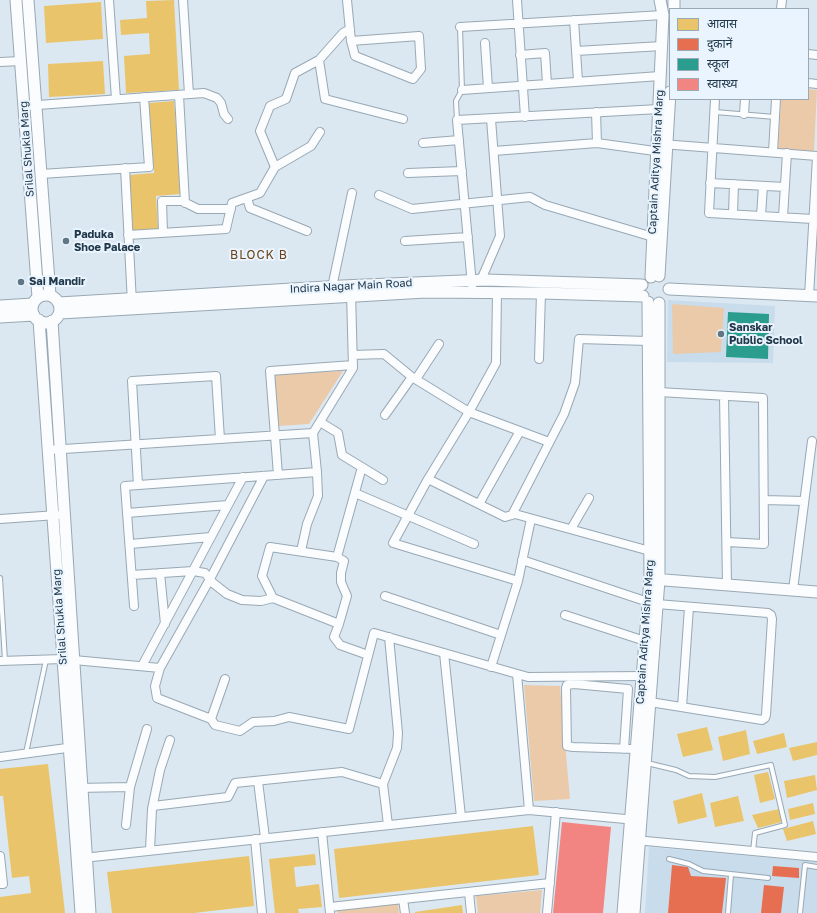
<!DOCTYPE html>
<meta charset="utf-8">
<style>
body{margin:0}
#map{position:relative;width:817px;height:913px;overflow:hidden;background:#dbe8f2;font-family:"Golos Text","Noto Sans Devanagari",sans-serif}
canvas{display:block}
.legend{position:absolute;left:669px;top:8px;width:140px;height:92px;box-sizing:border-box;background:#e9f4fe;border:1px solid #99a9b6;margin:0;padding:5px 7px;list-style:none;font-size:12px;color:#20384a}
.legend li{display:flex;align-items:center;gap:8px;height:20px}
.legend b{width:20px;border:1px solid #99a9b6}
</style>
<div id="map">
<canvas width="817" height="913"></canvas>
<ul class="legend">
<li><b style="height:11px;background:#e9c46a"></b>आवास</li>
<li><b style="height:11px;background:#e76f51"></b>दुकानें</li>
<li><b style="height:11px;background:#2a9d8f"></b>स्कूल</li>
<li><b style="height:11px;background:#f28482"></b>स्वास्थ्य</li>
</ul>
</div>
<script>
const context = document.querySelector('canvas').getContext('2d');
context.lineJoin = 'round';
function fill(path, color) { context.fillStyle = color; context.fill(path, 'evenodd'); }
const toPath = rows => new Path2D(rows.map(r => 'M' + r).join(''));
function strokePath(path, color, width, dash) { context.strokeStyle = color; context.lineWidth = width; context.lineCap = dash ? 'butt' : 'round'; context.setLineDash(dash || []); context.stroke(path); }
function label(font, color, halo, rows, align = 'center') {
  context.font = font + ' "Golos Text",sans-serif'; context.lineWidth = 4; context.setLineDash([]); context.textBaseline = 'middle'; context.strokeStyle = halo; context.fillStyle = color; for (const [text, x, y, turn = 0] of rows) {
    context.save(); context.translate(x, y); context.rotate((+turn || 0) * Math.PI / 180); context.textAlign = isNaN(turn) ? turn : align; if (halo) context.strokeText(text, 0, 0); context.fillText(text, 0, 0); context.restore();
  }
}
const built = toPath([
 [668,300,775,306,773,363,667,362],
 [649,847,817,862,817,913,645,913]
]);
const green = toPath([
 [808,89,817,90,814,151,778,149,781,99,808,99],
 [672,304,724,308,721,352,673,354],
 [343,371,309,424,278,426,275,374],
 [524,685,560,686,570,799,534,801],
 [542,890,540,913,478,913,476,896],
 [398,904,399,913,338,913,337,911]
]);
const homes = toPath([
 [174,0,179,90,126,93,124,56,150,54,149,33,121,35,120,20,147,18,146,1],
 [101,2,103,39,46,43,44,6],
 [103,61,105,94,49,97,48,64],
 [174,101,181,194,156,196,158,229,133,231,129,175,154,173,149,103],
 [707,727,713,750,683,757,677,734],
 [746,730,750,754,723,761,718,737],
 [784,733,787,747,757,754,753,741],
 [817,742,817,755,793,761,789,748],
 [48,764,65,913,0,913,0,897,31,893,29,876,12,878,3,796,0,796,0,769],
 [768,772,775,799,760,803,754,775],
 [815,775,817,790,787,798,784,781],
 [702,793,707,817,678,824,673,801],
 [738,796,744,821,715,827,710,803],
 [813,803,815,814,790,820,788,809],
 [779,809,782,822,758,828,752,815],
 [813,821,816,834,787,841,783,829],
 [533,826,539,875,339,898,334,849],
 [315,854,316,865,294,867,296,887,319,884,322,907,298,909,299,913,275,913,269,859],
 [249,856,254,906,194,913,112,913,107,872],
 [462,905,463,913,415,913,415,912]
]);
const shops = toPath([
 [672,865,688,867,691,876,726,878,722,913,668,913],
 [773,866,799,868,799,878,772,876],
 [764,885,784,887,781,913,761,913]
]);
const schools = toPath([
 [728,312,769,314,768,359,726,357]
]);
const health = toPath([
 [562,822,611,827,603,913,553,913]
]);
const service = toPath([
 [715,112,775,117],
 [457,120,456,101,462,90,460,27],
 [0,578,5,661],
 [26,753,46,660],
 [647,763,676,770,689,776,715,777,771,765,785,825,755,833,753,851],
 [669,859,689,864,703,871,768,878],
 [728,913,731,875],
 [800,913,805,865,817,867]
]);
const minor = toPath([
 [109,0,116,99],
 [183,0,189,94],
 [347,0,351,41,419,36,421,69,413,79,355,56,351,41],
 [517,0,525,117],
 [781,9,782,0],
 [574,20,578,81],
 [460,27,663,15],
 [350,29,343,33,319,60,325,99,403,119],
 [485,43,488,88],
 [576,51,662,46],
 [808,54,817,55],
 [520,55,545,53,547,84],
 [0,62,21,61],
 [808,83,817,84],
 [462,90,660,76],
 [179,95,185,203],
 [715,99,709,213,813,219],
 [24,106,204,93,217,98,221,103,224,114,228,119],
 [596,112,597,143],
 [744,114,745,99],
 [423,143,459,140],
 [662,144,817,156],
 [494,151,597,143,662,152],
 [773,152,776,99],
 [275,167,260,131,270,106,286,99,295,73,319,60],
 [125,168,132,303],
 [408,173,462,171],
 [41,174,149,167,144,97],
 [710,183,785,187],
 [379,195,412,209,530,197,545,205,653,237],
 [247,198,250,208,307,231],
 [733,214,734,184],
 [761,216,763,186],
 [783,217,787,153],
 [163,233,162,201,182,201,198,209,231,209],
 [128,235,226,229,232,203,260,193,275,167,311,146,320,132],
 [405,241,468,237],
 [481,280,500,236,491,119],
 [472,285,457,120,659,109],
 [331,292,352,193],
 [497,292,496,363,469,412,428,479,393,543,518,581],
 [809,296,817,157],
 [353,355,384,354,412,377,469,412,549,442],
 [539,359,541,293],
 [416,379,439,344],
 [659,392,763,398,764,544,727,542],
 [724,396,727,585],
 [385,415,412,377],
 [320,422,338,433,342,455,383,480],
 [48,450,313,433,353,368,351,292],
 [278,475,270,371,353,365],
 [264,476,210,579,160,668,155,686,157,698,211,719,215,725,240,731,253,722,274,721,289,717,349,729,374,633,528,677,642,676],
 [428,479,505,517,515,514,650,551],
 [138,485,132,381,216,376,220,439],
 [355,493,474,544],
 [764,500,804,501],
 [479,504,520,431],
 [127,513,228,505],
 [512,515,564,414,575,383,579,339,648,341],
 [0,519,57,515],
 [571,529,589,498],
 [130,544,211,537],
 [301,551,307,524,318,496,317,472,313,433],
 [337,557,362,467],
 [522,560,648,602],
 [160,573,165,624],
 [132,575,193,571,205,573,213,583,227,594,242,600,261,601,273,598],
 [793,590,812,441],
 [385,596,501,635],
 [134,606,125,486,317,472],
 [565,615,645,641],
 [339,624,273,598,262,576,270,547,337,557,344,561,341,573,341,582,347,596,339,624,334,637,340,645,368,655],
 [444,653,461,817],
 [0,661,63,659,160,668],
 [142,666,243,477],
 [491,667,518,581,531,519],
 [517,674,529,810],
 [650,702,762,720,765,718,766,715,772,619,771,615,768,613,657,604],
 [682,707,689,607],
 [211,719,225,679],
 [624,749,628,689,574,684,567,685,566,688,567,746,573,747,636,749],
 [0,757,74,747],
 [258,781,265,838],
 [77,788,130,787],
 [153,806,228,797,235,783,342,772,383,784],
 [126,825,130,787,147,729],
 [388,825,383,784,397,748,398,733,389,637],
 [322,832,330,913],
 [255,839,262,913],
 [635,840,817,857],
 [150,850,152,809,160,770,170,740],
 [0,856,3,884,0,884],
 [83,858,529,810,636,820],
 [469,892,471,913],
 [403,899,405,913],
 [330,907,550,883],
 [547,913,556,812]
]);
const tertiary = toPath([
 [16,0,38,297],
 [28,0,50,295],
 [674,9,674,0],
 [659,276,670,92],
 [651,277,663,15,660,0],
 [669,289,817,296],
 '32 309a14 14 0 1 1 28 0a14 14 0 1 1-28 0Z',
 [59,303,342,286,486,280,642,285],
 [0,306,33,304],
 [60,313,426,292,541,293,643,296],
 [0,317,34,315],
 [39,320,81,913],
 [52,321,90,913],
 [652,579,817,592],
 [623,913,650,579,648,302],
 [634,913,659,580,659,303]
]);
const markers = [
 [66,241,4,"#617685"],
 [21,282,4,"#617685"],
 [721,334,4,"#617685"]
];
const streetNames = [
 ["Srilal Shukla Marg",27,149,-94],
 ["Captain Aditya Mishra Marg",656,162,-87],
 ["Indira Nagar Main Road",351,286,-3],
 ["Srilal Shukla Marg",60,617,-94],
 ["Captain Aditya Mishra Marg",645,632,-86]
];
const poiNames = [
 ["Paduka",74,235],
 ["Shoe Palace",74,248],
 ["Sai Mandir",29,282],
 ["Sanskar",729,328],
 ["Public School",729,341]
];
const neighbourhoodNames = [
 ["BLOCK B",259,255]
];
fill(built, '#c8dcec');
fill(green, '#ebcaaa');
fill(homes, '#e9c46a');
fill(shops, '#e76f51');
fill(schools, '#2a9d8f');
fill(health, '#f28482');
strokePath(service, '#98a8b4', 6);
strokePath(minor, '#98a8b4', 10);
strokePath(tertiary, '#98a8b4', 13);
strokePath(service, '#fafcfd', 4);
strokePath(minor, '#fafcfd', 8);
strokePath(tertiary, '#fafcfd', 11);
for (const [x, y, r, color] of markers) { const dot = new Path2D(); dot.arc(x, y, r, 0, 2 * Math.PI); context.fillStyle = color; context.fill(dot); strokePath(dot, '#e9f4fe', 1.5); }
label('11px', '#20384a', '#e9f4fe', streetNames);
label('bold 11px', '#20384a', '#e9f4fe', poiNames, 'left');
context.letterSpacing = '1px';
label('12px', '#6b4217', '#e9f4fe', neighbourhoodNames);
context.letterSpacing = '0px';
</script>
